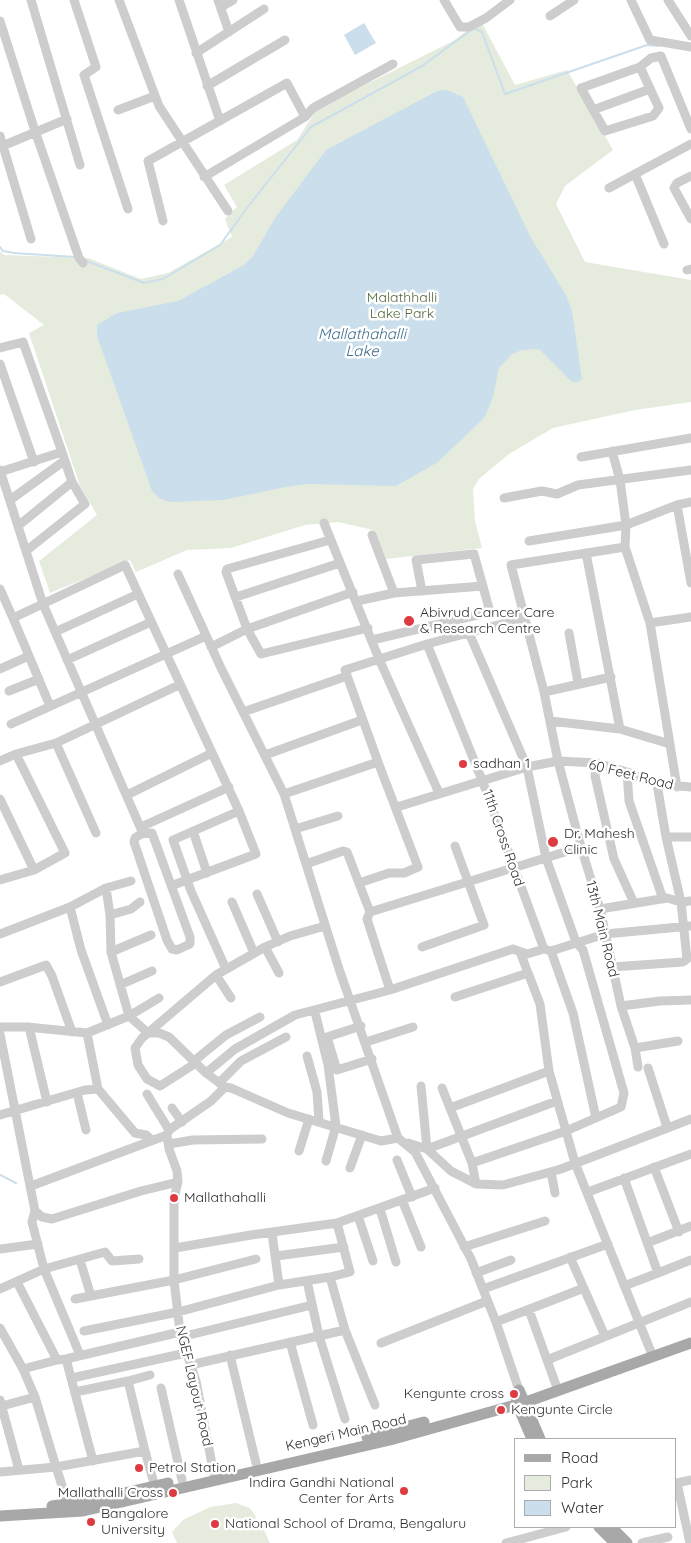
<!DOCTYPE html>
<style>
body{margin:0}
#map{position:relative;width:691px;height:1543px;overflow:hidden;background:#fff;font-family:Quicksand,sans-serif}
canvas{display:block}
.legend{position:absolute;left:514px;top:1438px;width:162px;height:90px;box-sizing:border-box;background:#fff;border:1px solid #acacac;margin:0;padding:6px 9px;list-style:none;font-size:15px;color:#303030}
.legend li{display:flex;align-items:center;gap:10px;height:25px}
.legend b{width:25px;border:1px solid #acacac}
</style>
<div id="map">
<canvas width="691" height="1543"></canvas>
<ul class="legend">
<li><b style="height:6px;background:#a8a8a8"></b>Road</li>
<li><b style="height:14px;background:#e5ecde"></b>Park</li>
<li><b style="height:14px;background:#cbdeeb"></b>Water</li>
</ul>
</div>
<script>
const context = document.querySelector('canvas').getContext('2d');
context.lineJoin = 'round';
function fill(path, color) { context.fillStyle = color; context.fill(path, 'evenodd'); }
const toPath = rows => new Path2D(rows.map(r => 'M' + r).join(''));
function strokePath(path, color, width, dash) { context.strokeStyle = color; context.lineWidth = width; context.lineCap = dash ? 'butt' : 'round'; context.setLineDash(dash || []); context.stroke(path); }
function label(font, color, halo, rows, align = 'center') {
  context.font = font + ' Quicksand,sans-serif'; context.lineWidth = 5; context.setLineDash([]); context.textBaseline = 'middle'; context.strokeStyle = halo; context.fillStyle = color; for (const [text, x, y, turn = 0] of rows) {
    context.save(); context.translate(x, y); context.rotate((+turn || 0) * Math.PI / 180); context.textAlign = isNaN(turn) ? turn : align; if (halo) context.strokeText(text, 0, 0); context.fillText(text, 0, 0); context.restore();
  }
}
const green = toPath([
 [476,24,483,25,515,85,567,70,613,150,565,186,556,204,585,262,691,280,691,402,635,410,553,428,509,454,479,479,473,489,475,521,482,548,386,559,373,530,338,522,305,525,231,548,187,550,136,572,130,560,50,593,39,561,97,515,80,486,29,333,44,325,4,294,0,295,0,251,4,255,88,258,141,279,168,273,232,237,225,219,237,207,224,185,297,140,317,109,453,41],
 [236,1503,250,1508,264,1530,270,1543,177,1543,172,1532,183,1520,210,1507]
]);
const water = toPath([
 [364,23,376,43,355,55,344,35],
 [447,90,463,97,531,238,566,295,572,311,582,379,578,382,572,382,539,349,522,350,512,354,499,368,493,397,485,417,438,462,396,486,308,484,285,487,224,500,169,502,159,498,152,491,97,336,97,325,117,313,178,301,244,265,253,256,275,218,326,150,437,91]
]);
const stream = toPath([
 [474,28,482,32,505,94,647,45,659,46],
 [0,247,3,251,14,253,75,257],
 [84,260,144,283,163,279,220,245,250,204,311,127,422,66,470,31],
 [0,1175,16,1183]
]);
const minor = toPath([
 [31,0,80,165],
 [74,0,96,67,84,75,128,209],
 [119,0,159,106,228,211],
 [179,0,220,121],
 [218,0,229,32],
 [444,0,460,27,469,27,486,18,510,0],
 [631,0,650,40,691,47],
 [668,0,691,36],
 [221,7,233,0],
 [550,16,574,0],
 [0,21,35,131,79,258,83,263],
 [196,53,264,9],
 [640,67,659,108,653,116,605,131,581,88,640,67],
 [640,67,651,58,661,56,691,129],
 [207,86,285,40],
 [118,110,155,96],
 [593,110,650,89],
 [305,117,313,108,393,64],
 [0,136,31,239],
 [0,147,67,119],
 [635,174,664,244],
 [691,176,677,183,674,188,691,219],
 [609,188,691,144],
 [163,221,148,161,287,83,305,117,204,177],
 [687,270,691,269],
 [0,348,23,342,62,452,0,472],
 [0,364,34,462],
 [612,451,620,480,626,525,625,547,650,623,677,787],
 [581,457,691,438],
 [0,470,43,604,141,829],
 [504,498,542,491,557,494,578,485,691,470],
 [10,500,64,461],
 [677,505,691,583],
 [324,523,379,659,439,793],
 [18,526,72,482],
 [372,535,394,593],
 [330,540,227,569,226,572,247,629,261,654,368,628],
 [529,541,626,525,677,505,691,502],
 [625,547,511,565,544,692,558,761,581,847,600,909,621,1006,635,1048,638,1067],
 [26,551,85,504,72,482,62,452],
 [586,553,620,729],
 [178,574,221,668,284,794,339,969,398,1138,415,1152,471,1259,496,1322,519,1390],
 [0,589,13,618],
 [236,597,340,563],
 [357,601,394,593,483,586],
 [650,623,691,617],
 [55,632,138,594],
 [569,633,578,683],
 [372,640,490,612,474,554,416,560,422,591],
 [427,644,482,780,544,949],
 [211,647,247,629,353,592],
 [67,660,151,622],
 [0,669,29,656],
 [9,691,39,679],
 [544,692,611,677],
 [50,706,13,618,125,565,239,811,173,840,191,891,226,969],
 [243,712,347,676],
 [550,721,620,729,670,744],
 [11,724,206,636],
 [56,743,96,833],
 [265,755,362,720],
 [0,761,16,754,56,743,179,685],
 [378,762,345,670,427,644,524,618],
 [597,763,595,776,614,859,634,903],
 [627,772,629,801,663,899],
 [284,794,378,762,418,867,404,873,389,873,359,883],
 [127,795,212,753],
 [0,799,34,870],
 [397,807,527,767,558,761,597,763,627,772,657,784,691,787],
 [141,827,229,787],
 [295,829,338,816],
 [193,831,207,873],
 [152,833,190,937,190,944,177,950,172,949,167,940,134,842,135,838,141,834,152,833],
 [666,837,691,837],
 [306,864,343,851,347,852,370,912,367,919,390,990],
 [0,880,34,870,65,853,16,754],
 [176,884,256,854,239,811],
 [106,888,110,915,111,952,129,1016,159,998],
 [257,894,278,942],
 [232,902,254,953],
 [70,907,81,950,108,1025],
 [600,909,667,898,681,902,691,901],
 [370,912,581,847],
 [110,915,131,909,140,902],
 [0,934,70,907,106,888,131,881],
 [265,947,279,973],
 [422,947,484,925,455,846],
 [551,951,573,1013,596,1118],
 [111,952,151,935],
 [520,952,540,1004,549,1071,575,1163,651,1352],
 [612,967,683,962,687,959,681,902,666,837,657,784],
 [216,975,231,998],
 [0,982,46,965,52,976,72,1032],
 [120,985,152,971],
 [455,997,528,973],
 [621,1006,660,1001,691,1000],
 [315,1012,328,1065,336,1126,326,1161],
 [361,1026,327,1037,337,1070,372,1059],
 [0,1027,27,1027,87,1033,129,1016,148,1033,159,1033,169,1037,206,1073,225,1087,231,1088,288,1113,381,1141,398,1138],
 [29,1027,47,1102],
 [0,1034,35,1211,42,1217,52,1219,141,1191,178,1182,174,1198,174,1280,180,1332,196,1381,215,1480],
 [366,1042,413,1027],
 [635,1048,678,1041],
 [307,1056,317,1092,319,1121],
 [194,1061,226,1035,260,1017],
 [196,1063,160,1086,147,1079,138,1065,135,1048,142,1038,216,975,265,947,290,936,325,926],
 [648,1068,667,1127],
 [206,1073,235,1049,295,1015,390,990,513,949,527,954,544,949,551,951,605,934,691,926],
 [219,1083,241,1061,286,1037],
 [421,1086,427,1149,557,1101],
 [442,1088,472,1163,566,1131,621,1107,624,1093,583,950,576,942,546,858,527,767,469,633],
 [98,1089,135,1133,146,1135,152,1140],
 [77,1093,86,1130],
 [147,1094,169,1130],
 [172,1108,182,1122],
 [450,1108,549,1071],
 [0,1115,85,1090,98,1089,87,1033],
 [408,1143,427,1149,451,1171,476,1184,503,1185,561,1169,691,1119],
 [169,1144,193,1140,262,1139],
 [299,1151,309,1119],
 [397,1160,412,1197],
 [472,1163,476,1184],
 [654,1167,679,1232],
 [350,1168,362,1135],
 [551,1172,555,1193],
 [624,1178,658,1273,624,1286],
 [178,1182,177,1171,169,1149,167,1135,169,1130,211,1101,225,1087],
 [31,1186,167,1135],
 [588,1192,691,1154],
 [402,1200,421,1247],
 [380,1209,396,1262],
 [358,1216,373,1261],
 [272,1233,279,1285,330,1277,350,1272,337,1223],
 [647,1243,691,1226],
 [464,1247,545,1221],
 [175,1248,251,1235,337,1223,435,1188],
 [0,1249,38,1244],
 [276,1256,344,1247],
 [570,1257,605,1336],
 [80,1260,91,1296],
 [476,1273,511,1260],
 [658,1273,691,1260],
 [330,1277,345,1330,375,1405],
 [307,1281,319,1336,345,1419],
 [17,1282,57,1360,66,1359,93,1461],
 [0,1289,44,1269,32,1222,35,1211],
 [483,1289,608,1244],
 [75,1299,174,1280,256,1259],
 [529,1310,556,1385],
 [496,1322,584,1288],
 [0,1328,23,1369,35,1397,56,1467,0,1472],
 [84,1331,178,1312,279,1285],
 [181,1337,312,1305],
 [290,1342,313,1425],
 [381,1343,487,1301],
 [80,1355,44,1269,105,1252,112,1261,139,1259],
 [230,1355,256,1463],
 [66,1359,180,1332],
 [547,1360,691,1302],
 [190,1365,345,1330],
 [23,1369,57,1360],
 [72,1378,186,1353],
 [128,1381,150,1375],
 [161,1388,182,1480],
 [75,1392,128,1381,145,1451],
 [0,1400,19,1470],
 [2,1406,35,1397],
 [68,1504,56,1467,145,1451,155,1487],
 [506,1543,566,1527],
 [642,1543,668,1537],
 [690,1543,677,1483,691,1480]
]);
const major = toPath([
 [519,1390,540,1439],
 [516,1397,517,1404,532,1439],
 [367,1437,424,1422],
 [52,1506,93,1500,168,1483],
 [0,1516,83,1511,390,1440,526,1402,691,1343],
 [599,1527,615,1543],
 [611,1527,627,1543]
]);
const markers = [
 [409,621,6,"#de3a42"],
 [463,764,5,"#de3a42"],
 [553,842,6,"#de3a42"],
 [174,1198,5,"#de3a42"],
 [514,1394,5,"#de3a42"],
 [501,1410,5,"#de3a42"],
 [139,1468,5,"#de3a42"],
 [404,1491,5,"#de3a42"],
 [173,1493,5,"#de3a42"],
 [91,1522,5,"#de3a42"],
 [215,1524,5,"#de3a42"]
];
const parkNames = [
 ["Malathhalli",402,298],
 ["Lake Park",402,314]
];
const poiNames = [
 ["Abivrud Cancer Care",420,613],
 ["& Research Centre",420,629],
 ["sadhan 1",473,764],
 ["Dr. Mahesh",564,834],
 ["Clinic",564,850],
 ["Mallathahalli",184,1198],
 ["Kengunte cross",504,1394,"right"],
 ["Kengunte Circle",511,1410],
 ["Petrol Station",149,1468],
 ["Indira Gandhi National",394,1483,"right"],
 ["Center for Arts",394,1499,"right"],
 ["Mallathalli Cross",163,1493,"right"],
 ["Bangalore",101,1514],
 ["University",101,1530],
 ["National School of Drama, Bengaluru",225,1524]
];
const streetNames = [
 ["60 Feet Road",631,775,14],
 ["11th Cross Road",503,838,71],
 ["13th Main Road",602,929,76],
 ["NGEF Layout Road",194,1386,77],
 ["Kengeri Main Road",346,1433,-13]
];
const waterNames = [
 ["Mallathahalli",362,334],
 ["Lake",362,351]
];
fill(green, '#e5ecde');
fill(water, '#cbdeeb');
strokePath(stream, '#cbdeeb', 2);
strokePath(minor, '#cdcdcd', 9);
strokePath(major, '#a8a8a8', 11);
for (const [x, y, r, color] of markers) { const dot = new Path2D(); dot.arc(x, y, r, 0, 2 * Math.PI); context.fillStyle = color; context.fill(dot); strokePath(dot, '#fff', 2); }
label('14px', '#526a3e', '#fff', parkNames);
label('14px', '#303030', '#fff', poiNames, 'left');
label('14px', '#303030', '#fff', streetNames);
label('italic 15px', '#406e8f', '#fff', waterNames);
</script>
